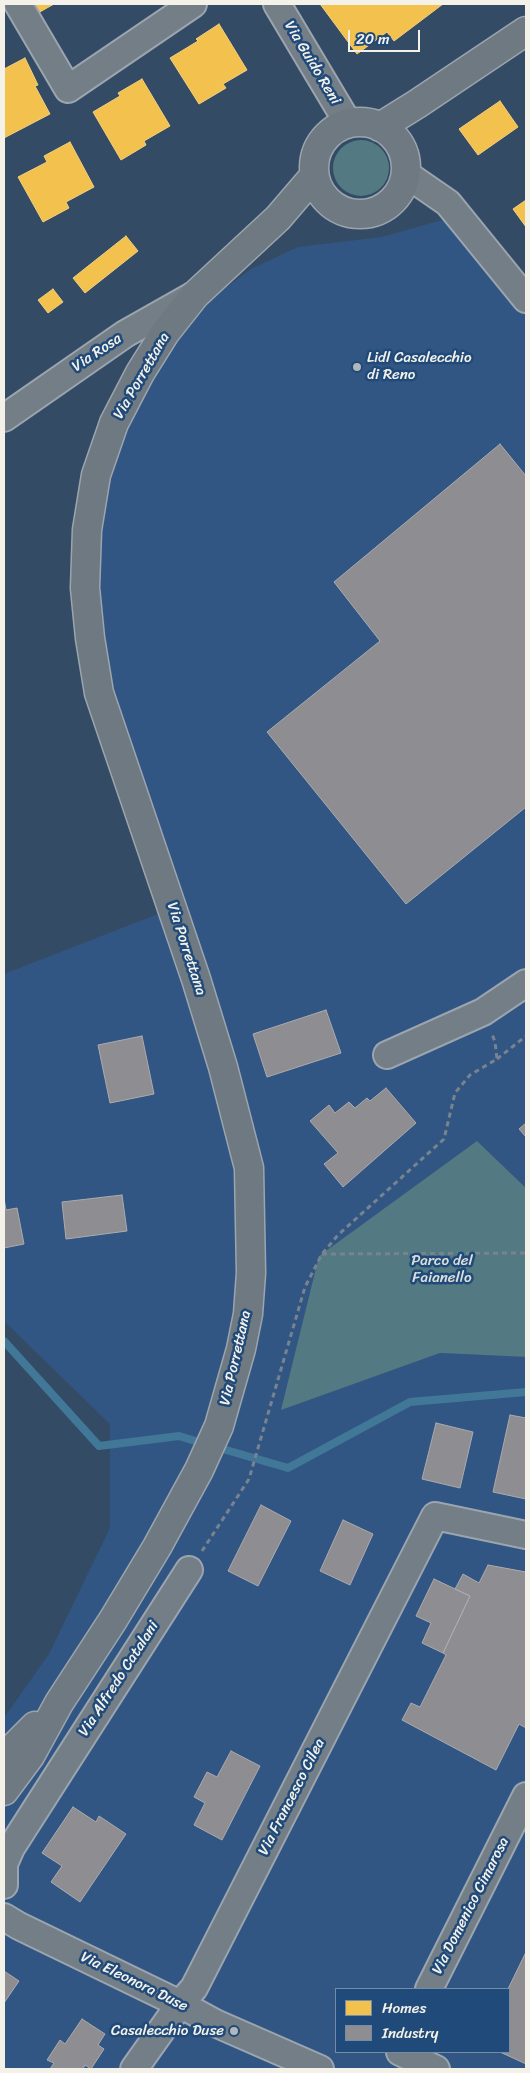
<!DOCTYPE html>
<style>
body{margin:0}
#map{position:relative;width:530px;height:2073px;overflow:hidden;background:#344b65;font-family:Sriracha,sans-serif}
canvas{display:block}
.frame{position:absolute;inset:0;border:5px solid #f4f1e8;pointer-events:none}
.legend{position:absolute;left:335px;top:1988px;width:175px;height:65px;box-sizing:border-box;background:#1f4a7a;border:1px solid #748da6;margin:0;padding:6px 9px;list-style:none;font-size:15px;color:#f4f1e8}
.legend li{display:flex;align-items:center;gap:10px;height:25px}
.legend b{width:25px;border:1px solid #748da6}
.scale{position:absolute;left:348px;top:30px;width:72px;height:22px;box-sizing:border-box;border:2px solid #f4f1e8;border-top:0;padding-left:6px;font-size:15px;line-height:18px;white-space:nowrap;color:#f4f1e8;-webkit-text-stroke:4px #1f4a7a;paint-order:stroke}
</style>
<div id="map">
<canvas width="530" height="2073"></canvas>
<div class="frame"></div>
<ul class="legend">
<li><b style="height:14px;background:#f2c14e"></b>Homes</li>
<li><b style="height:14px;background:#8d8d92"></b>Industry</li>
</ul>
<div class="scale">20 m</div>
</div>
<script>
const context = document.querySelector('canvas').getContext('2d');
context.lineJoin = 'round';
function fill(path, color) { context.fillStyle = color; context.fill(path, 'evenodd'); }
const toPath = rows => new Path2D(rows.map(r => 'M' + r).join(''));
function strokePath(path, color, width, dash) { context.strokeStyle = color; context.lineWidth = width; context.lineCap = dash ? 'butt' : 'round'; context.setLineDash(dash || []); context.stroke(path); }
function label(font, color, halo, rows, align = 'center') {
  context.font = font + ' Sriracha,sans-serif'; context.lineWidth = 5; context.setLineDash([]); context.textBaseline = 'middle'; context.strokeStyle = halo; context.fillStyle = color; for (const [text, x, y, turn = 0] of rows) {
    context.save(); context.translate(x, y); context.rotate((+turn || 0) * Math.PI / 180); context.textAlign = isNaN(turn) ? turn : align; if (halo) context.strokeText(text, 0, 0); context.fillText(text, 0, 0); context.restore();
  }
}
const built = toPath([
 [446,219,526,313,526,1188,477,1141,281,1409,440,1353,526,1357,526,2069,4,2069,4,1718,49,1654,110,1528,110,1424,4,1321,4,974,176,907,110,719,90,497,165,333,251,269,298,247,382,237],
 [336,1989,509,1989,509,2052,336,2052]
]);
const green = toPath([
 '333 168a28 28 0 1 1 56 0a28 28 0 1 1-56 0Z',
 [477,1141,526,1188,526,1357,440,1353,281,1410,319,1256]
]);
const homes = toPath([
 [33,4,54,4,38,13,33,4],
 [320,4,443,4,394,41,387,32,357,54,320,4],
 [219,24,247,70,223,84,226,88,199,104,170,58,198,41,196,39,219,24],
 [25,58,38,85,35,86,50,114,4,138,4,69,25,58],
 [142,79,170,126,144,141,146,145,121,160,93,112,120,96,118,93,142,79],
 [500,101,518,127,478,155,459,129,500,101],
 [70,142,94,187,66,202,69,208,43,222,18,177,47,162,44,156,70,142],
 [526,200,526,227,513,209,526,200],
 [126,236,138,251,85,293,73,278,126,236],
 [53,289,63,302,48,313,38,300,53,289]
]);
const industry = toPath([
 [500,444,526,476,526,807,406,904,267,732,380,641,334,582,500,444],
 [326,1010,341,1053,267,1077,253,1034,326,1010],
 [142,1036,154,1094,110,1103,98,1045,142,1036],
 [386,1088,416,1123,343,1187,324,1164,338,1153,310,1121,329,1105,335,1113,349,1102,355,1108,367,1098,370,1101,386,1088],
 [526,1123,526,1137,519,1129,526,1123],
 [122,1195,127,1231,66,1239,62,1202,122,1195],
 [4,1198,6,1210,17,1208,24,1244,4,1248,4,1198],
 [510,1415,526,1418,526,1499,493,1492,510,1415],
 [436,1423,473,1432,460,1488,422,1479,436,1423],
 [261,1505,291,1521,258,1586,228,1571,261,1505],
 [343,1520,373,1534,350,1585,320,1571,343,1520],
 [488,1565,526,1572,526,1728,519,1724,496,1770,402,1720,411,1703,420,1707,446,1655,443,1653,470,1596,455,1589,463,1574,479,1583,488,1565],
 [434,1579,470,1596,443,1653,422,1643,431,1623,416,1616,434,1579],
 [231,1751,260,1766,222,1840,194,1825,205,1803,194,1797,207,1772,217,1777,231,1751],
 [73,1807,96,1822,99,1816,126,1834,80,1902,51,1882,62,1866,42,1853,73,1807],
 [526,1952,526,2064,500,2052,509,2052,508,1989,526,1952],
 [4,1971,19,1981,4,2003,4,1971],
 [82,2019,105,2034,98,2045,104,2049,91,2069,85,2065,83,2069,50,2069,54,2063,47,2060,60,2040,65,2044,82,2019]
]);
const stream = toPath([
 [4,1341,99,1446,179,1436,205,1444],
 [216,1447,288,1468,410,1402,526,1392]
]);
const path = toPath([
 [497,1059,526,1036],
 [322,1254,526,1253],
 [202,1551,249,1479,305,1287,322,1254,338,1235,444,1139,455,1093,470,1075,497,1059,495,1042,492,1034]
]);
const minor = toPath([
 [18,4,68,89,193,4],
 [277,4,348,123],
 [406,174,448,203,526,299],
 [4,418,125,334,194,295],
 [387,1055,483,1012,526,983],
 [4,1885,4,1864,11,1848,189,1570],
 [4,1917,19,1926,180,2004,215,2023,320,2069],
 [429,1989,526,1796],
 [400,2052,436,2069],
 [134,2069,180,2004,194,1988,435,1516,526,1535]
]);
const primary = toPath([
 '314 168a46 46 0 1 1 92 0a46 46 0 1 1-92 0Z',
 [380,127,417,104,526,31],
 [4,1757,35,1726],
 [4,1791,30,1756,59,1703,113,1620,157,1547,199,1470,219,1426,241,1349,248,1314,251,1273,249,1168,223,1067,196,979,99,693,90,638,85,588,87,530,96,475,114,423,140,373,165,333,195,295,278,218,314,176]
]);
const markers = [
 [357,367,5,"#b1b7ba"],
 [234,2031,5,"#b1b7ba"]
];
const streetNames = [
 ["Via Guido Reni",312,63,59],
 ["Via Rosa",97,353,-34],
 ["Via Porrettana",142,376,-60],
 ["Via Porrettana",186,949,72],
 ["Via Porrettana",236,1358,-77],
 ["Via Alfredo Catalani",119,1679,-57],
 ["Via Francesco Cilea",292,1797,-63],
 ["Via Domenico Cimarosa",471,1906,-63],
 ["Via Eleonora Duse",134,1982,26]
];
const poiNames = [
 ["Lidl Casalecchio",367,358],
 ["di Reno",367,375],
 ["Casalecchio Duse",224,2031,"right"]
];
const parkNames = [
 ["Parco del",442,1261],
 ["Faianello",442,1278]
];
fill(built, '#325683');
fill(green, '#537982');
fill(homes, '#f2c14e');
strokePath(homes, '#f3cf7c', 1);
fill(industry, '#8d8d92');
strokePath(industry, '#acabac', 1);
strokePath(stream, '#417797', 8);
strokePath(minor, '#9ba5af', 30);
strokePath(primary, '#9ba5af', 31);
strokePath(path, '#78838f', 3, [5, 4]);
strokePath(minor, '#737e87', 26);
strokePath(primary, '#6f7982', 28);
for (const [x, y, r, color] of markers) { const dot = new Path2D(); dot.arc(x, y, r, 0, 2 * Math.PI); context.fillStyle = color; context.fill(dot); strokePath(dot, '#1f4a7a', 2); }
label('15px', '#f4f1e8', '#1f4a7a', streetNames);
label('15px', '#f4f1e8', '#1f4a7a', poiNames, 'left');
label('15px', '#dde0d9', '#1f4a7a', parkNames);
</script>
